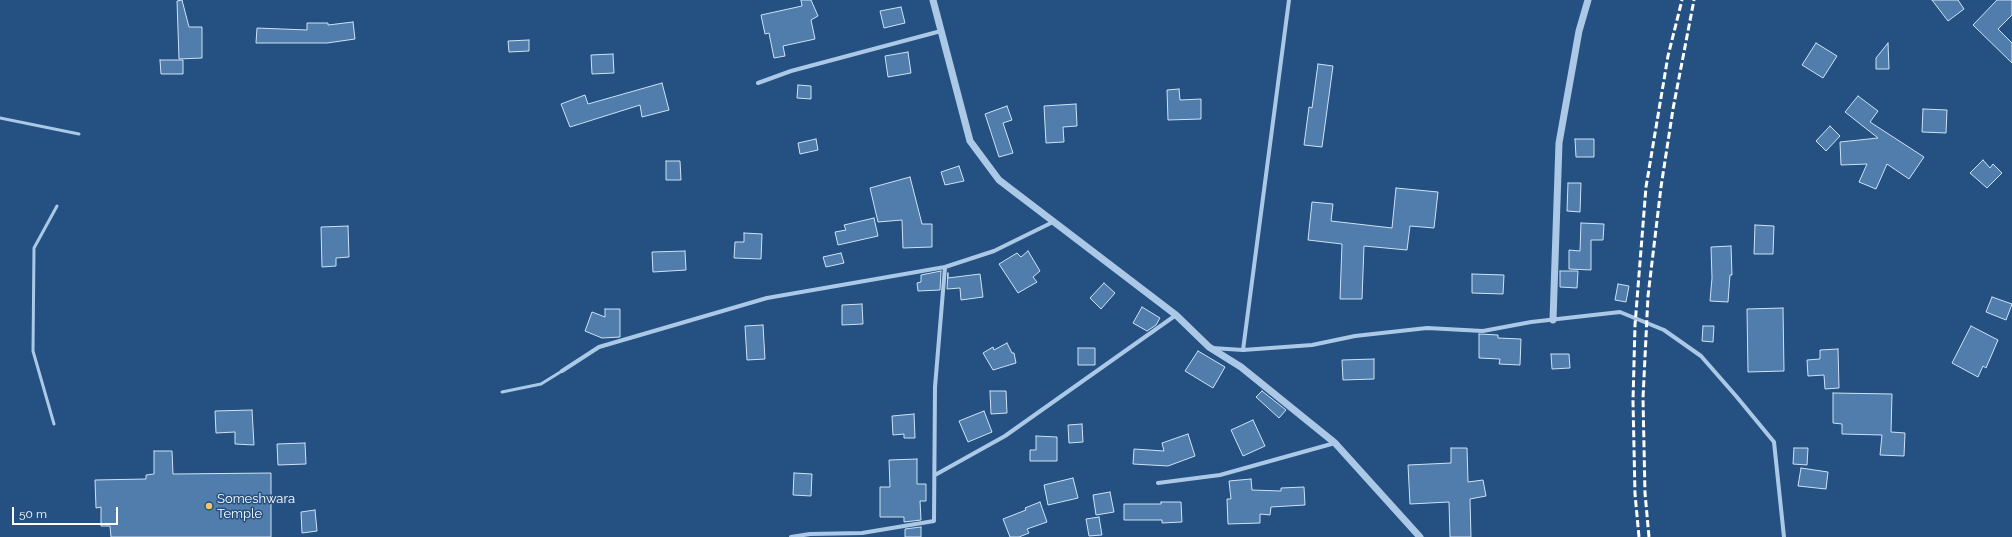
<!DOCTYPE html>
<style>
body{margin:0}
#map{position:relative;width:2012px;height:537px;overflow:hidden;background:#245181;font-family:Raleway,sans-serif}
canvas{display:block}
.scale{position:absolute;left:12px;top:507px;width:106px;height:18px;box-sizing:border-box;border:2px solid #fff;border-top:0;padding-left:5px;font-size:12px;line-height:14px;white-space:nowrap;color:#fff;-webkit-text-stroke:3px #245181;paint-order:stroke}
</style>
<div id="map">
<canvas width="2012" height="537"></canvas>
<div class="scale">50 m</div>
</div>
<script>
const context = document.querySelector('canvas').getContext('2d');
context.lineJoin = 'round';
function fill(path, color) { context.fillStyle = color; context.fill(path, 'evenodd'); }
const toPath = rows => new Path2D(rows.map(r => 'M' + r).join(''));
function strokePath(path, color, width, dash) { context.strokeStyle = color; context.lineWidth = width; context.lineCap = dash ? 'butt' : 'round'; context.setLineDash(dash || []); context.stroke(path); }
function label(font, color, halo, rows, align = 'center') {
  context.font = font + ' Raleway,sans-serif'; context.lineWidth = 3; context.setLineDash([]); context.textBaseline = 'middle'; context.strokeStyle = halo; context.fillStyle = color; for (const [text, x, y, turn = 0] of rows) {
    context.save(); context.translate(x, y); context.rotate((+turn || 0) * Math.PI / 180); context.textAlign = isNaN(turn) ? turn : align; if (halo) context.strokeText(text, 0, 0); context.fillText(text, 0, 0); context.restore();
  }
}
const building = toPath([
 [182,0,189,27,202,27,202,58,179,59,177,1,182,0],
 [801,0,811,0,818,16,811,20,815,39,783,46,785,56,774,58,769,33,765,34,761,15,802,6,801,0],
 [1932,0,1958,0,1964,9,1948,21,1932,0],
 [1997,0,2012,0,2012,15,1998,29,2012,43,2012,63,1973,25,1997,0],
 [901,7,905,23,884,28,880,11,901,7],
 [353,22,355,39,327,43,256,43,257,28,307,30,307,23,328,23,328,25,353,22],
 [529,40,529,51,509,52,508,41,529,40],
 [1816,43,1837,56,1823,78,1802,65,1816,43],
 [1888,43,1889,69,1876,69,1876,58,1888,43],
 [908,52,911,73,888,77,885,56,908,52],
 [613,54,614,73,592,74,591,55,613,54],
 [160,60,183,60,183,74,161,74,160,60],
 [1318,64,1333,66,1322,147,1304,145,1309,107,1312,108,1318,64],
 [662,83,669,110,642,117,640,105,570,127,561,104,585,95,588,104,662,83],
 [798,85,811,86,811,99,797,98,798,85],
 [1179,89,1180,100,1201,99,1201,119,1168,120,1167,90,1179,89],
 [1858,96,1878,111,1870,122,1924,157,1909,179,1887,164,1876,189,1859,182,1867,164,1841,165,1840,142,1878,138,1845,112,1858,96],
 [1076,104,1077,126,1063,127,1064,142,1046,143,1044,106,1076,104],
 [1007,106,1012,120,1003,123,1013,153,999,157,985,114,1007,106],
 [1923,109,1947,110,1946,133,1922,132,1923,109],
 [1830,126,1840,136,1826,151,1816,141,1830,126],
 [816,139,818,150,800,154,798,143,816,139],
 [1575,139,1594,139,1594,157,1576,157,1575,139],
 [1983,160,1990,168,1993,164,2002,173,1987,188,1970,173,1983,160],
 [666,161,680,161,681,180,666,180,666,161],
 [959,166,964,181,945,185,941,172,959,166],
 [910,177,922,224,932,224,932,247,903,248,902,220,878,222,870,188,910,177],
 [1568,183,1581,183,1580,212,1567,211,1568,183],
 [1396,188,1438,192,1434,228,1410,226,1407,250,1364,246,1362,299,1340,299,1342,244,1308,240,1312,202,1333,204,1331,221,1392,228,1396,188],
 [874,218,878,236,838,245,835,232,846,230,844,225,874,218],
 [1581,223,1604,224,1603,240,1591,240,1591,270,1569,269,1569,250,1580,251,1581,223],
 [1755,225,1774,226,1773,254,1754,254,1755,225],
 [348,226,349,257,336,258,336,266,322,267,321,227,348,226],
 [744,233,762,234,761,259,734,258,735,242,744,242,744,233],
 [1731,246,1732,275,1730,275,1728,302,1710,301,1712,278,1711,247,1731,246],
 [685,251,686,270,653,272,652,252,685,251],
 [1028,251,1040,271,1033,277,1037,282,1018,293,999,264,1017,253,1021,257,1028,251],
 [841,253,844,263,826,267,823,257,841,253],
 [941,271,940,290,918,291,917,283,921,282,921,275,941,271],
 [1560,271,1578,271,1577,288,1560,287,1560,271],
 [948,273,948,278,980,274,983,297,961,300,960,288,947,289,948,273],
 [1472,274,1504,275,1503,294,1472,293,1472,274],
 [1104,283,1115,293,1101,309,1090,298,1104,283],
 [1618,284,1629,286,1626,302,1615,300,1618,284],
 [1992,297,2012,304,2006,320,1986,312,1992,297],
 [862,304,863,324,842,325,842,305,862,304],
 [1142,307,1160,318,1156,325,1147,331,1133,323,1142,307],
 [1783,308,1784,371,1748,372,1747,309,1783,308],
 [605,309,620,309,620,337,602,338,585,331,592,312,605,317,605,309],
 [763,325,765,359,747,360,745,326,763,325],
 [1703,326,1714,326,1713,342,1702,341,1703,326],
 [1971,326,1998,340,1986,368,1983,366,1978,377,1952,363,1971,326],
 [1479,334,1498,335,1498,338,1521,339,1520,365,1499,364,1500,359,1479,358,1479,334],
 [1007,343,1012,353,1014,353,1016,363,993,370,983,353,993,347,994,350,1007,343],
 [1078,348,1095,348,1095,365,1078,365,1078,348],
 [1838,349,1839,388,1825,389,1824,375,1808,376,1807,360,1820,359,1820,350,1838,349],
 [1198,351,1225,367,1213,388,1185,371,1198,351],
 [1551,354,1569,354,1570,368,1552,369,1551,354],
 [1374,359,1374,379,1343,380,1342,360,1374,359],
 [990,391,1006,391,1007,413,991,414,990,391],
 [1262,391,1286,410,1279,418,1256,397,1262,391],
 [1833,393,1892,394,1891,432,1905,433,1904,456,1880,455,1882,435,1842,434,1842,424,1833,423,1833,393],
 [252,410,254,445,235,444,235,432,216,433,215,411,252,410],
 [984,411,992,432,968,442,959,421,984,411],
 [914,414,915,438,904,438,904,434,893,435,892,416,914,414],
 [1253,420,1265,446,1243,456,1231,430,1253,420],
 [1082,424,1083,442,1069,443,1068,425,1082,424],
 [1188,434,1195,456,1168,466,1133,464,1134,449,1164,451,1162,443,1188,434],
 [1036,436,1057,437,1057,461,1030,461,1030,450,1036,450,1036,436],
 [305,443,306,464,278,465,277,444,305,443],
 [1451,448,1467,448,1468,482,1483,480,1486,496,1470,499,1471,537,1450,537,1449,502,1410,504,1408,465,1451,463,1451,448],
 [1794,448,1808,448,1807,465,1793,464,1794,448],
 [154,451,172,451,173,474,271,473,271,537,111,537,110,526,101,526,101,507,96,508,95,480,146,479,146,475,154,474,154,451],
 [917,459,917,484,926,484,926,501,920,501,921,520,904,522,904,517,880,517,880,487,890,487,889,460,917,459],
 [1801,468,1828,472,1826,489,1798,486,1801,468],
 [794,473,812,474,811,496,793,495,794,473],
 [1073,478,1078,498,1048,505,1044,485,1073,478],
 [1251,479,1252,490,1281,491,1281,488,1304,487,1305,505,1271,507,1270,515,1260,514,1260,523,1228,524,1227,499,1231,499,1229,481,1251,479],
 [1110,492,1114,512,1096,515,1093,495,1110,492],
 [1040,502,1047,522,1027,529,1029,533,1019,537,1010,537,1003,519,1026,510,1025,508,1040,502],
 [1161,502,1181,502,1182,522,1162,523,1162,520,1124,520,1124,504,1161,504,1161,502],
 [315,510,317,531,302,533,301,512,315,510],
 [1099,517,1102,535,1089,536,1086,519,1099,517],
 [921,527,921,537,905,537,905,529,921,527]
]);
const service = toPath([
 [0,118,79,134],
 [502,392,541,384,562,371],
 [54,424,33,351,34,248,57,206]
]);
const minor = toPath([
 [758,83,791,71,941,31],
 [1212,348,1243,350,1312,345,1355,336,1427,328,1483,331,1531,322,1620,312,1664,330,1701,356,1736,396,1774,442,1784,537],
 [1243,350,1289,0],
 [562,371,599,347,767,298,945,267,994,251,1053,222],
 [935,475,1005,436,1176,315],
 [1158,483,1220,475,1335,443],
 [791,537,810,534,862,533,934,521,935,387,945,267]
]);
const tertiary = toPath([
 [933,0,970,141,999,180,1176,315,1209,347,1241,367,1335,443,1420,537],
 [1553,320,1559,143,1579,31,1588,0]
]);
const rail = toPath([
 [1639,537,1635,494,1633,401,1635,325,1646,187,1668,56,1682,0],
 [1649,537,1645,493,1643,398,1648,296,1661,187,1673,109,1694,0]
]);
const markers = [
 [209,506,4,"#f1c56f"]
];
const poiNames = [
 ["Someshwara",217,499],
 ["Temple",217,514]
];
fill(building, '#507dac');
strokePath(building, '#cee2f5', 1);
strokePath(service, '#abc9e7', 3);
strokePath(minor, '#abc9e7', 4);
strokePath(tertiary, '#abc9e7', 7);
strokePath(rail, '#fff', 3, [7, 3]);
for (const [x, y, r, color] of markers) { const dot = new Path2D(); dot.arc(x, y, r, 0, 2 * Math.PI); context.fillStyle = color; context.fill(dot); strokePath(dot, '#245181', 1.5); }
label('13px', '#fff', '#245181', poiNames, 'left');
</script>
